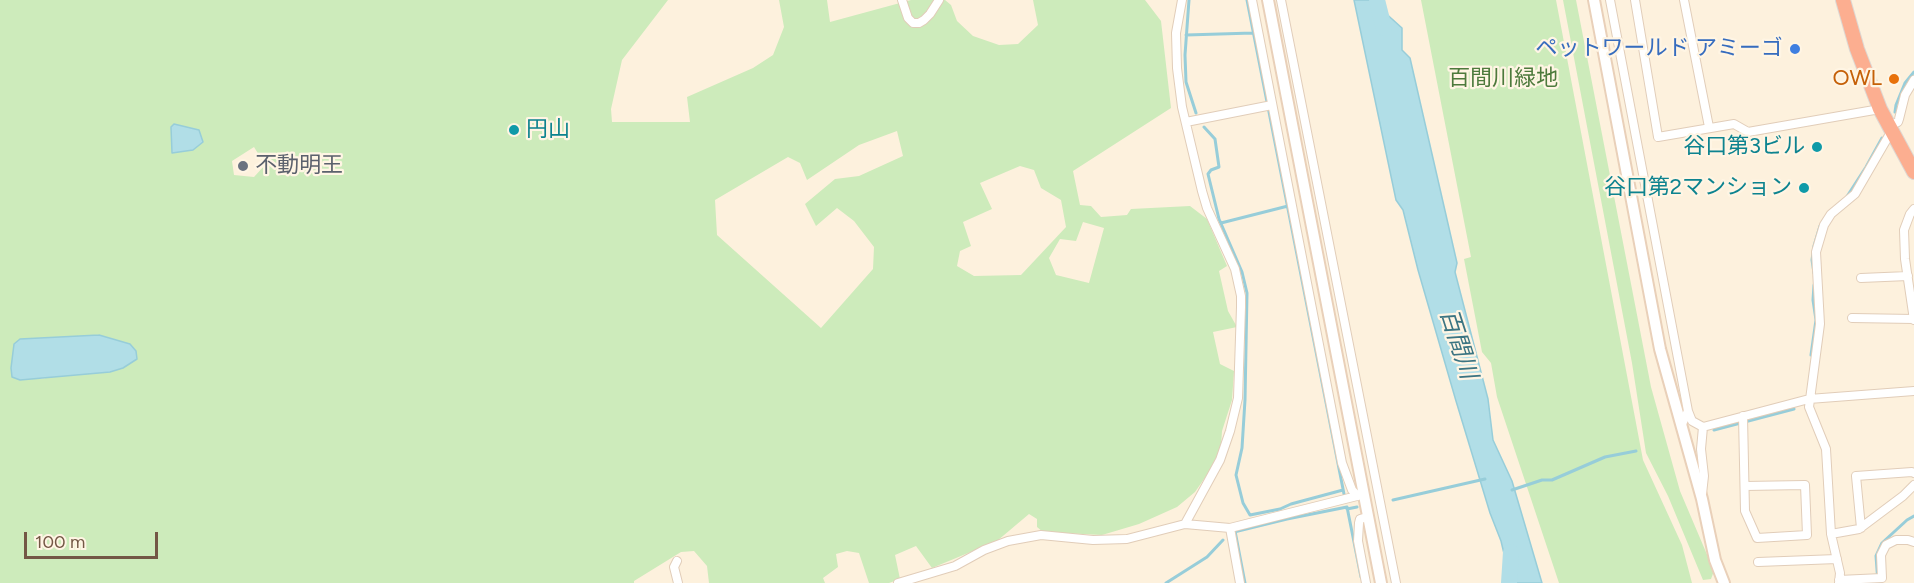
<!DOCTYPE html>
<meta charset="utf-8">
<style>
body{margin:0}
#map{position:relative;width:1914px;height:583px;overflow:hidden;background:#fdf1dd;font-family:Figtree,sans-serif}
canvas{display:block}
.scale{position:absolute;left:24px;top:532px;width:134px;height:27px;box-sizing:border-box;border:3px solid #735745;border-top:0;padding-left:8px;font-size:18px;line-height:21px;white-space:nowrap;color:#735745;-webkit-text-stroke:4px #fff5e4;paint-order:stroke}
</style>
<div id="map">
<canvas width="1914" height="583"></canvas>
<div class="scale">100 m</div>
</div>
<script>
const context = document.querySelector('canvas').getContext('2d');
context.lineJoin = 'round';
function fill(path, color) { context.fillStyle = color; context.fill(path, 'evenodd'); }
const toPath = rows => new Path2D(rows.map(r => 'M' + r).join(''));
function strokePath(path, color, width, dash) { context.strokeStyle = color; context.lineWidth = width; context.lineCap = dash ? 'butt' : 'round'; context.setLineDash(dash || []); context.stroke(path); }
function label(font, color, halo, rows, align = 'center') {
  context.font = font + ' Figtree,"Noto Sans JP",sans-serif'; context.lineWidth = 4.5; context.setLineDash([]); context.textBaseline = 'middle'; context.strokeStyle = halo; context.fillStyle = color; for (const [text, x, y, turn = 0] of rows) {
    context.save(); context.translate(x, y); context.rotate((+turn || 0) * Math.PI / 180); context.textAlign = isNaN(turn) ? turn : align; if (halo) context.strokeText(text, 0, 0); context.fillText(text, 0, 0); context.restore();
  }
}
const green = toPath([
 [0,0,668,0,622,60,611,109,612,122,690,122,687,97,753,68,773,55,784,27,779,0,827,0,830,22,911,0,945,0,951,5,957,21,973,36,999,45,1018,44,1038,25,1033,0,1145,0,1161,21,1171,108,1073,171,1080,205,1091,206,1101,217,1127,215,1131,209,1190,206,1207,219,1227,266,1219,271,1228,311,1237,327,1213,332,1220,364,1234,371,1232,400,1222,431,1221,446,1211,469,1195,492,1177,507,1139,524,1102,535,1043,532,1037,527,1037,519,1029,514,997,541,932,568,916,546,895,555,900,579,889,583,869,583,859,553,847,551,836,554,838,567,823,578,825,583,709,583,707,566,694,551,681,552,634,581,634,583,0,583],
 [897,131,903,156,859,176,835,179,805,204,816,226,837,208,854,221,874,247,873,269,821,328,717,235,715,200,788,157,800,163,807,180,859,145],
 [254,147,265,165,254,177,234,175,232,161],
 [1020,166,1034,170,1041,188,1061,200,1066,227,1021,275,974,276,957,266,960,251,971,246,963,222,992,209,980,183],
 [1083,222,1104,228,1089,283,1056,275,1049,258,1060,239,1076,241],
 [68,337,71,374,40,379,40,338],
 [1421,0,1556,0,1643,460,1682,545,1692,583,1559,583,1497,397,1491,363,1482,352,1464,259,1471,257],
 [1563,0,1576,0,1651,387,1680,491,1714,571,1711,579,1703,580,1668,496,1646,453,1632,363]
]);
const water = toPath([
 [1354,0,1371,0,1402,28,1402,50,1410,58,1457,263,1455,272,1488,399,1493,440,1512,481,1542,583,1509,583,1510,579,1501,541,1490,513,1456,401,1418,270,1403,210,1396,200,1354,0],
 [174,124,199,130,203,142,193,150,172,153,171,127,174,124],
 [99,335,130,344,136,351,137,359,123,368,110,372,20,380,12,377,11,368,14,344,20,339,99,335]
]);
const stream = toPath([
 [1189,0,1185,55,1186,82,1196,113],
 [1247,0,1344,494],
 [1186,35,1253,33],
 [1895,112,1896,105,1905,83,1914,72],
 [1204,127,1215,139,1219,167,1211,170,1208,174,1219,219,1242,272,1247,293,1245,400,1242,448,1236,475,1243,503,1250,515,1280,509,1291,504,1343,490],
 [1846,198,1866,167,1882,138],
 [1221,223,1288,206],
 [1814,273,1812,260,1814,246,1820,226],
 [1811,355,1816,320,1813,300,1814,285],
 [1714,430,1794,409],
 [1512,490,1542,480,1552,480,1605,457,1636,451],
 [1393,500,1485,479],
 [1347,507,1361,577],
 [1347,509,1357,507],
 [1235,531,1245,583],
 [1234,532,1287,519,1347,507],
 [1166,583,1207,557,1223,540],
 [1878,583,1876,556,1882,543,1907,520,1914,516]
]);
const river = toPath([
 [1377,0,1384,28],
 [1509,583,1511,552]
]);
const street = toPath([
 [902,0,908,18,913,23,919,23,924,20,930,14,939,0],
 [1182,0,1176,33,1177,68,1182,107,1202,191,1207,208,1235,269,1241,296,1241,307,1238,398,1230,431,1220,460,1185,524],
 [1252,0,1342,463,1352,490,1358,496],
 [1281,0,1396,583],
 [1610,0,1688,411,1682,424],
 [1635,0,1658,137,1734,124,1748,132,1880,109],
 [1684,0,1709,127],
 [1186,122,1272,105],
 [1888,126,1898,122,1899,119,1905,95,1914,80],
 [1914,209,1910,214,1904,230,1905,259,1914,320],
 [1861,278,1908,276],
 [1852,318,1914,319],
 [1688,411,1692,421,1703,427,1701,449,1704,476,1702,494],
 [1743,416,1745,511,1757,538,1807,535,1805,485,1745,486],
 [1703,427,1809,399,1914,391],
 [1230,528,1240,583],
 [1861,528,1856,476,1912,472,1914,473],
 [1831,534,1826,449,1809,407,1820,324,1816,252,1824,225,1831,214,1855,194,1891,132],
 [677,561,674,567,678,583],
 [1758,562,1837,559],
 [1839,580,1882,578,1881,555,1886,545,1896,540,1908,540,1914,542],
 [898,583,955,566,984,550,1008,541,1041,535,1093,540,1127,539,1185,524,1230,528,1361,495],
 [1366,583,1358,541,1359,523,1360,519,1367,517],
 [1839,583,1840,573,1831,534,1859,529,1903,496,1914,485]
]);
const secondary = toPath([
 [1268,0,1381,583],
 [1594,0,1660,349,1702,499,1715,560,1724,583]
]);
const highway = toPath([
 [1843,0,1857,49,1880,109,1914,172]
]);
const markers = [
 [1795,49,6,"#3f7fe0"],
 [1894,79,6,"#e8710a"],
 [514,130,6,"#0f9aa8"],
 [1817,147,6,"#0f9aa8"],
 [243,166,6,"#6b7280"],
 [1804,188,6,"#0f9aa8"]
];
const shopNames = [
 ["ペットワールド アミーゴ",1783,49]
];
const parkNames = [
 ["百間川緑地",1503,79]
];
const foodNames = [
 ["OWL",1882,79]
];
const cultureNames = [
 ["円山",526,130,"left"],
 ["谷口第3ビル",1805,147],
 ["谷口第2マンション",1792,188]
];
const worshipNames = [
 ["不動明王",255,166]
];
const waterNames = [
 ["百間川",1458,344,72]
];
fill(green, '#cdebbb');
fill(water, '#b1dee7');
strokePath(water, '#97cdd9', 1.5);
strokePath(stream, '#97cdd9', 3);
strokePath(river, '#b1dee7', 16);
strokePath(street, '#e1cdb9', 10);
strokePath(secondary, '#e9d0b9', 14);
strokePath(highway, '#ddd7d2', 16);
strokePath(street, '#fff', 8);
strokePath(secondary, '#fff', 10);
strokePath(highway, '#fcae90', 14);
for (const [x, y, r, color] of markers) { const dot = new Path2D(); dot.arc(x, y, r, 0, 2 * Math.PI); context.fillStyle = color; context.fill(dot); strokePath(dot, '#fff5e4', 2); }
label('22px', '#366cbe', '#fff5e4', shopNames, 'right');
label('22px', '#4d7a3c', '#fff5e4', parkNames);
label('22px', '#c56008', '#fff5e4', foodNames, 'right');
label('22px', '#0d838f', '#fff5e4', cultureNames, 'right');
label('22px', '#5b616d', '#fff5e4', worshipNames, 'left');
label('italic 24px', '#3b7482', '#fff5e4', waterNames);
</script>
